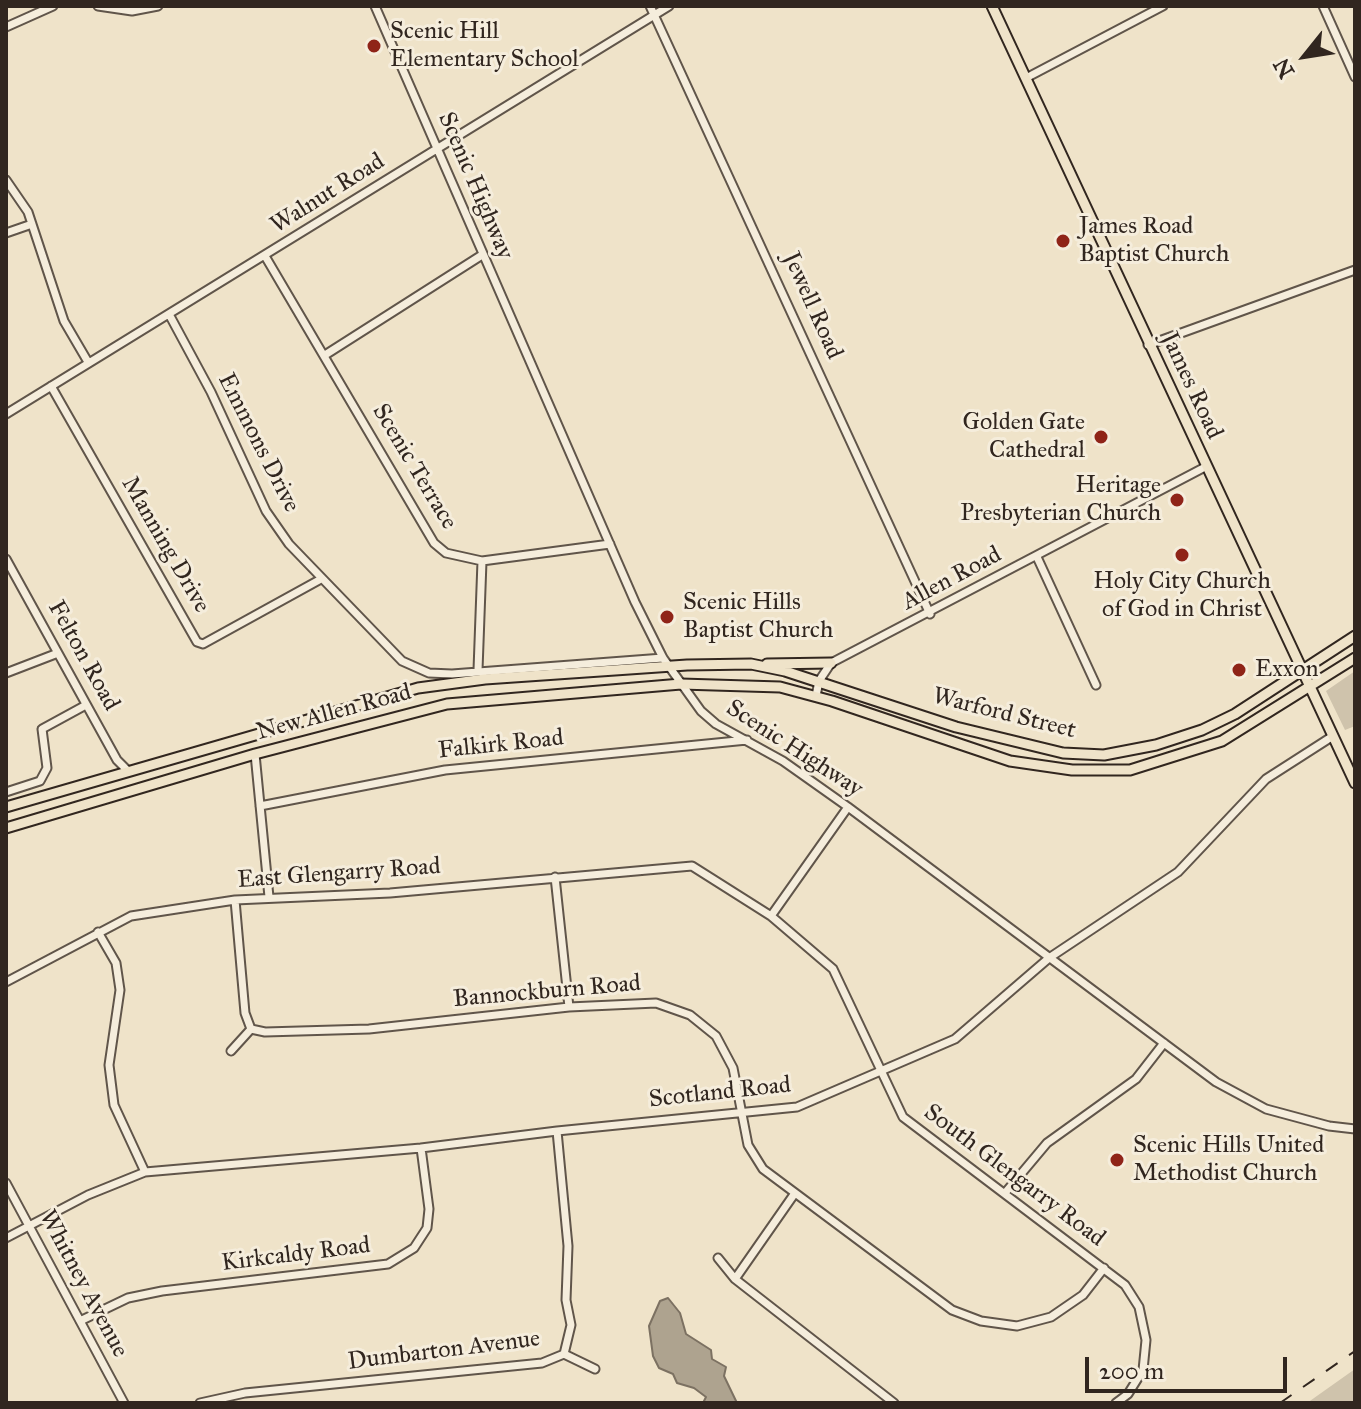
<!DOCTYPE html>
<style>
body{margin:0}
#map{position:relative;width:1361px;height:1409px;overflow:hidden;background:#efe3c9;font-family:"IM FELL Great Primer",serif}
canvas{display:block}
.frame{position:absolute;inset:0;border:8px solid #31261f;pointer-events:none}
.north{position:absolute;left:1265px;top:16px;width:80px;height:80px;-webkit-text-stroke:6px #f5eddc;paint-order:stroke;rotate:240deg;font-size:22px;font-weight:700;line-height:32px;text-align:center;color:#31261f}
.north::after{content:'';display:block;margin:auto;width:28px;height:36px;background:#31261f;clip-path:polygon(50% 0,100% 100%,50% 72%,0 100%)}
.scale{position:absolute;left:1085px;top:1357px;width:202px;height:36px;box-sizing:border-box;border:4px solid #31261f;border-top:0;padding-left:10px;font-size:24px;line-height:28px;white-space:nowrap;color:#31261f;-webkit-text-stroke:6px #f5eddc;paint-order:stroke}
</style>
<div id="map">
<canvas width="1361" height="1409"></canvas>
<div class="frame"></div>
<div class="north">N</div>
<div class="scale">200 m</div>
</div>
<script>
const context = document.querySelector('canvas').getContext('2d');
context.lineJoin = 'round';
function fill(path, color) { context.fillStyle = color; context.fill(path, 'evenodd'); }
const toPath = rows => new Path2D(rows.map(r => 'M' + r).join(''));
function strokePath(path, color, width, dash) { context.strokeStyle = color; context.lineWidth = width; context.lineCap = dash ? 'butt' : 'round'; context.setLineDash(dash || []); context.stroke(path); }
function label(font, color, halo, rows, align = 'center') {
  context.font = font + ' "IM FELL Great Primer",serif'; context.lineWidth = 6; context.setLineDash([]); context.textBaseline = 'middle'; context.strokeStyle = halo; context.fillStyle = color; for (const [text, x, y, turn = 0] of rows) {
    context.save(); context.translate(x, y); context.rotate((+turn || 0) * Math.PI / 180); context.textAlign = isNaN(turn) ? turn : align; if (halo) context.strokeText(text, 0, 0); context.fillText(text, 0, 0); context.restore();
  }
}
const green = toPath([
 [1355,671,1355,726,1345,730,1326,691],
 [1355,1369,1355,1403,1307,1403]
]);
const water = toPath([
 [668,1298,680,1313,686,1334,711,1350,712,1359,726,1367,724,1376,737,1403,703,1403,706,1397,694,1388,677,1383,673,1374,659,1368,653,1356,649,1326,660,1301,668,1298]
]);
const minor = toPath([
 [98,6,132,11,158,6],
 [375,6,635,602,663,658,701,711,716,724,783,761,848,807,1216,1082,1266,1109,1329,1126,1355,1129],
 [650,6,930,614],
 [1323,6,1355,77],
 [6,27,53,6],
 [1026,78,1163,6],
 [6,180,28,212,64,321,88,362],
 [6,233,32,224],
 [265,256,434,543,446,553,482,561,610,544],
 [170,316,211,392,266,511,289,544,402,661,429,673,452,674,663,658],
 [1148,345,1355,270],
 [325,355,482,255],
 [51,386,197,642,203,644,321,579],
 [6,414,669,6],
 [1037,557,1096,685],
 [6,559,117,760,127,770],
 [478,670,482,561],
 [6,673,58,653],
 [816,696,819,681,831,663,1207,466],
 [255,754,269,897],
 [6,792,40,781,47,768,42,729,86,705],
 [260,806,445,770,747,740],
 [555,877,569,1007],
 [771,916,848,807],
 [98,932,116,963,120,990,109,1065,114,1105,145,1172],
 [6,982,131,916,235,900,390,893,692,866,771,916,833,969,903,1117,1125,1285,1139,1307,1146,1340,1143,1370,1128,1394,1116,1403],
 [251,1029,265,1032,369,1029,569,1007,656,1003,690,1015,716,1036,733,1068,748,1145,763,1169,952,1310,981,1321,1017,1326,1051,1317,1083,1295,1104,1268],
 [231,1051,251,1029,245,1013,235,900],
 [557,1131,568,1246,566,1300,571,1325,564,1354],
 [6,1183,124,1403],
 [1005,1193,1047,1143,1136,1079,1164,1043],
 [6,1238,88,1195,145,1172,421,1148,557,1131,797,1107,955,1039,1049,958,1178,872,1266,779,1333,736],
 [718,1258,735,1279,894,1403],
 [735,1279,795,1193],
 [80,1321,128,1298,162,1291,388,1264,414,1248,427,1228,429,1209,421,1148],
 [564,1354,595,1369],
 [200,1403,245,1393,542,1363,564,1354]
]);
const major = toPath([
 [992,6,1355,783],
 [767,664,831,663],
 [6,807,418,688,485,679,687,665,751,664,785,671,956,727,1063,753,1104,755,1156,745,1202,730,1235,714,1355,636],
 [6,828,255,754,447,704,681,684,780,687,832,701,1010,761,1072,770,1130,770,1222,741,1355,658]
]);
const rail = toPath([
 [1280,1403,1355,1351]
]);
const markers = [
 [374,46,8,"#8f2418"],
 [1063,241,8,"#8f2418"],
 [1101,437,8,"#8f2418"],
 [1177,500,8,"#8f2418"],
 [1182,555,8,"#8f2418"],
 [667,617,8,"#8f2418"],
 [1239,670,8,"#8f2418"],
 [1117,1160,8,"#8f2418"]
];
const poiNames = [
 ["Scenic Hill",390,32],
 ["Elementary School",390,60],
 ["James Road",1079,227],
 ["Baptist Church",1079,255],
 ["Golden Gate",1085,423,"right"],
 ["Cathedral",1085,451,"right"],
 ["Heritage",1161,486,"right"],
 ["Presbyterian Church",1161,514,"right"],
 ["Holy City Church",1182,582,"center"],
 ["of God in Christ",1182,610,"center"],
 ["Scenic Hills",683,603],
 ["Baptist Church",683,631],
 ["Exxon",1255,670],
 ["Scenic Hills United",1133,1146],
 ["Methodist Church",1133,1174]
];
const streetNames = [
 ["Scenic Highway",475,186,67],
 ["Walnut Road",328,194,-32],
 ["Jewell Road",812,306,66],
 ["James Road",1191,386,65],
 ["Emmons Drive",258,443,63],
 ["Scenic Terrace",414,467,59],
 ["Manning Drive",165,545,60],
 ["Allen Road",952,579,-28],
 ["Felton Road",83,656,61],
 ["New Allen Road",334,713,-15],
 ["Warford Street",1004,714,14],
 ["Falkirk Road",501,745,-6],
 ["Scenic Highway",794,749,33],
 ["East Glengarry Road",339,874,-4],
 ["Bannockburn Road",547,992,-5],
 ["Scotland Road",720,1093,-6],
 ["South Glengarry Road",1014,1176,37],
 ["Kirkcaldy Road",296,1255,-7],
 ["Whitney Avenue",83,1284,62],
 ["Dumbarton Avenue",444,1351,-7]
];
fill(green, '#cfc3ac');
fill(water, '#aea38f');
strokePath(water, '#7c7162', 2);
strokePath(minor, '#60554a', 11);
strokePath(major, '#31261f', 13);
strokePath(minor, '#f5eddc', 7);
strokePath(major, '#efe3c9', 9);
strokePath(rail, '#31261f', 2, [14, 14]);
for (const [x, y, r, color] of markers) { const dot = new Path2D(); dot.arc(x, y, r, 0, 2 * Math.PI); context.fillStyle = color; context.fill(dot); strokePath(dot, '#f5eddc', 3); }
label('24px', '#31261f', '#f5eddc', poiNames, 'left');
label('24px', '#31261f', '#f5eddc', streetNames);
</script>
